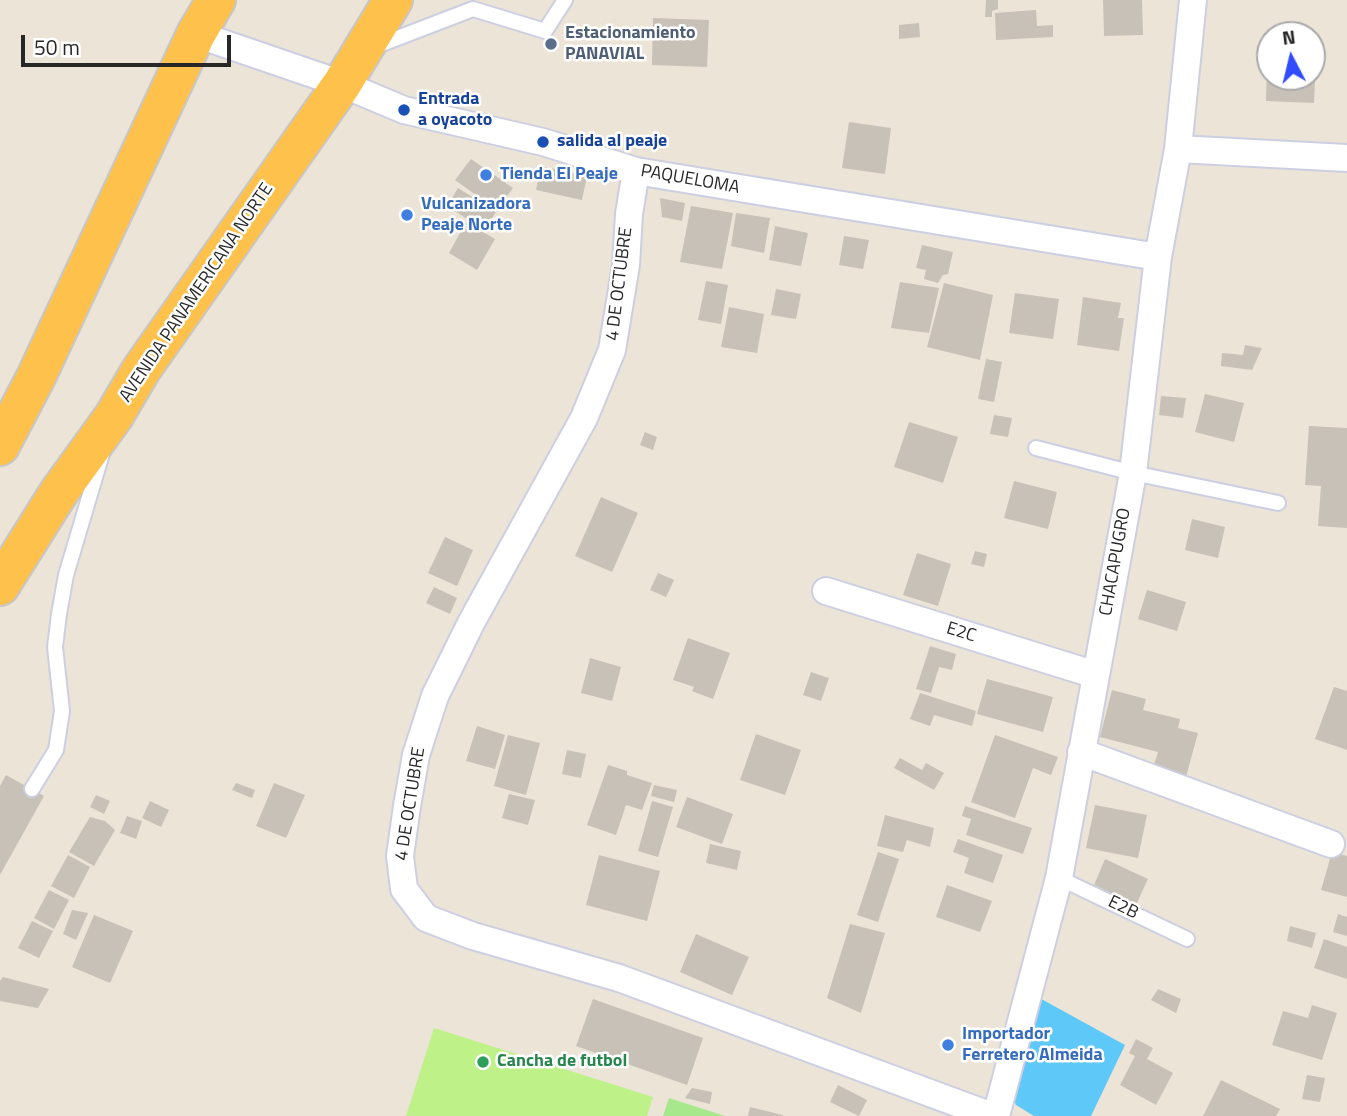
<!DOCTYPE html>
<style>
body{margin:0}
#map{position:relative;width:1347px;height:1116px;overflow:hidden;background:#ece4d7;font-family:"Titillium Web",sans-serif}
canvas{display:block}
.north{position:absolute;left:1256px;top:21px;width:70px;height:70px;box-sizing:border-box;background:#fff;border:2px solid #a9a9a9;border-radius:50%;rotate:353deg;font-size:19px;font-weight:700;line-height:28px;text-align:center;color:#272727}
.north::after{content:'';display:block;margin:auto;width:24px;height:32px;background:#314cff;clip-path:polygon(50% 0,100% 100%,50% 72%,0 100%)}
.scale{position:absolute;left:21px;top:35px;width:210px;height:32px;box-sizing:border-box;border:4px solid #272727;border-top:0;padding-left:9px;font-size:21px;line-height:24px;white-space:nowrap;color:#272727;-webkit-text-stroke:5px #fff;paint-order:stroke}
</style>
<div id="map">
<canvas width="1347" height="1116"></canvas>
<div class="north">N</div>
<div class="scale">50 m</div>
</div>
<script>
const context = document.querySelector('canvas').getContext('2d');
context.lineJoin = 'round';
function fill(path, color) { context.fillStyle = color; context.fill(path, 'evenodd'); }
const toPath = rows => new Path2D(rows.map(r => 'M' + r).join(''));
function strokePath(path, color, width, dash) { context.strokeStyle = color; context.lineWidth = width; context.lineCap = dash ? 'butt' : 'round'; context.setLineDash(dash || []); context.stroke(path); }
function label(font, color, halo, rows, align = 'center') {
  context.font = font + ' "Titillium Web",sans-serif'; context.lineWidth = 5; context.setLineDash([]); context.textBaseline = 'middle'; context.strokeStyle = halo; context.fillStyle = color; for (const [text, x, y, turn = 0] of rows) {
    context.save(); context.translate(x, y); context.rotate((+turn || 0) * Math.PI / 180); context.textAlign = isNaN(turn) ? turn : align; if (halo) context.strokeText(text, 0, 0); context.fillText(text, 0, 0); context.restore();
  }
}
const green = toPath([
 [669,1098,725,1116,663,1116]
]);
const pitch = toPath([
 [434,1028,653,1097,647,1116,406,1116]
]);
const water = toPath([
 [1034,995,1125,1045,1091,1116,1034,1116,1016,1105,1009,1085]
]);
const building = toPath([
 [986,0,998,0,998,9,992,11,992,17,985,17],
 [1103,0,1142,0,1143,35,1104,36],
 [1036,10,1037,26,1053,25,1053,37,996,40,995,13],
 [653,18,709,20,707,67,652,65],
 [919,23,920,37,899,39,899,25],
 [1312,54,1316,55,1314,103,1266,101,1267,66,1270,66,1270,77,1312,77],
 [849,122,891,128,885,174,842,168],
 [471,159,513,188,497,210,455,180],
 [541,166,587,176,582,200,536,190],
 [458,188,496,212,484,230,447,206],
 [660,198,685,203,682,221,662,217],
 [691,206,733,213,722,269,680,262],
 [736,213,770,218,764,253,731,246],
 [466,222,495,239,477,270,449,253],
 [775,226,808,233,801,266,769,260],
 [844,236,869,240,863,269,839,265],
 [922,245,953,252,948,274,943,275,938,283,924,279,926,270,916,268],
 [706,281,728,285,721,324,698,320],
 [900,282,939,288,929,333,891,328],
 [944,283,993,295,980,360,927,347],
 [776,289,801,294,796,319,771,315],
 [1015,293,1059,299,1053,339,1009,333],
 [1083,297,1121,303,1118,318,1124,318,1119,351,1077,345],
 [729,307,764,314,757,353,721,347],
 [1245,345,1262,348,1252,370,1221,366,1222,353,1243,355],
 [986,359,1002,362,994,402,978,399],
 [1205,394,1244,403,1234,442,1195,432],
 [1161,396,1186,398,1183,418,1159,415],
 [994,415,1012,418,1008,437,990,434],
 [909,422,958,437,943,483,894,467],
 [1309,426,1347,428,1347,528,1318,526,1321,486,1305,485],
 [645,432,657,437,653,450,640,445],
 [1014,481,1057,492,1048,529,1004,518],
 [601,497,638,513,612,572,575,556],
 [1192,519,1225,527,1218,558,1185,550],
 [445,537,473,550,457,586,428,573],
 [975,551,987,554,984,567,971,564],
 [917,553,951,564,938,606,903,595],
 [658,573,674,580,666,597,650,590],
 [434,587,457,598,450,614,426,603],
 [1147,590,1186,602,1177,631,1138,619],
 [688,638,730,653,713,699,692,691,694,687,673,680],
 [930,646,956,654,952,670,939,667,931,693,916,689],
 [590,658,621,667,612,701,581,693],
 [811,672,829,678,821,701,803,695],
 [987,679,1053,697,1043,732,977,714],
 [1334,687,1347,691,1347,750,1315,739],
 [1112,690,1146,699,1143,710,1180,719,1178,728,1198,733,1186,777,1153,768,1158,752,1100,737],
 [920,693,976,711,972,726,934,715,930,726,910,719],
 [477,726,505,735,495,769,466,761],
 [756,734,801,750,785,795,740,780],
 [508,735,540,743,526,795,494,786],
 [995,735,1058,757,1051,775,1033,768,1015,818,971,802],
 [567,750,586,754,581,778,562,774],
 [900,758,922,770,926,763,944,773,934,790,894,768],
 [608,765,627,771,627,775,652,783,642,810,626,805,616,835,587,825],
 [6,775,44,796,0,875,0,786],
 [236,783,255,790,252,798,232,790],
 [274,783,305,795,286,838,256,826],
 [654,785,677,790,674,802,651,796],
 [509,794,535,800,528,825,502,818],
 [96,795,110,801,104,814,90,807],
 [687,797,733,814,722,844,676,827],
 [150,801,169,810,161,827,142,818],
 [652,801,673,807,658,857,638,851],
 [1095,805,1147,815,1138,858,1086,848],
 [965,806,1032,828,1023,854,966,835,971,819,962,816],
 [885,815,934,828,930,847,907,840,903,852,877,846],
 [127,816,142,821,136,839,120,833],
 [90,817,105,821,115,830,94,866,69,852],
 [958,839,1003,855,993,883,964,873,969,858,953,852],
 [710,844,741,851,737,870,706,863],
 [878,852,899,859,878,922,857,915],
 [1332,852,1347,856,1347,897,1321,890],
 [68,855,90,867,74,898,51,886],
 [599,855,660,871,647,921,586,905],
 [1105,859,1148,879,1136,905,1094,885],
 [947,885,992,901,980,932,936,917],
 [49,890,69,900,54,929,34,918],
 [72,910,88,913,76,940,63,934],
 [1338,914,1347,917,1347,936,1333,932],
 [94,915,133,931,110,983,72,967],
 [32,921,53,931,39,958,18,948],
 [850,924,885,933,861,1013,827,998],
 [1290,926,1316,933,1312,948,1287,941],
 [696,934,749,957,732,995,680,972],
 [1324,939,1347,947,1347,979,1314,968],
 [3,977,49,989,38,1008,0,1001,0,981],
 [1158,989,1181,999,1176,1013,1151,1000],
 [593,999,703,1038,687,1085,576,1046],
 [1312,1005,1337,1013,1322,1060,1272,1045,1283,1011,1308,1018],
 [1136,1039,1153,1048,1147,1059,1173,1073,1156,1105,1120,1085,1135,1056,1129,1053],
 [1307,1075,1325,1078,1320,1102,1302,1099],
 [1221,1080,1280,1109,1276,1116,1203,1116],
 [838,1085,867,1100,859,1116,830,1102],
 [692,1088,712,1092,710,1104,685,1098],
 [750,1107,783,1115,783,1116,748,1116]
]);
const service = toPath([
 [374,47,473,9,545,31,565,0],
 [1036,448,1133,473,1278,503],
 [32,789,56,750,62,711,55,647,59,614,66,575,102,454],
 [1059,878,1187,939]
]);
const minor = toPath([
 [196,34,342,84,404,110,543,142,636,171,1158,257],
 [1178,149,1347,158],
 [636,171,629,214,626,265,612,350,584,418,471,623,435,696,416,755,407,806,400,856,404,889,426,918,473,936,619,978,992,1116],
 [826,591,1096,675],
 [1081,752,1331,844],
 [996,1116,1059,878,1133,473,1158,257,1178,149,1193,0]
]);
const trunk = toPath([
 [0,446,36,377,196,34,216,0],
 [0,586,59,492,114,416,141,370,342,84,393,0]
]);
const markers = [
 [551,44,7,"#5c6f8a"],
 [404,110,7,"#1a4fb4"],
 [543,142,7,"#1a4fb4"],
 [486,175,7,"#3f7fe0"],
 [407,215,7,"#3f7fe0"],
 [948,1045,7,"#3f7fe0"],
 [483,1062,7,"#2e9e5b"]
];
const serviceNames = [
 ["Estacionamiento",565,34],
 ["PANAVIAL",565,55]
];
const transitNames = [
 ["Entrada",418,100],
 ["a oyacoto",418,121],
 ["salida al peaje",557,142]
];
const shopNames = [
 ["Tienda El Peaje",500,175],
 ["Vulcanizadora",421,205],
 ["Peaje Norte",421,226],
 ["Importador",962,1035],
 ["Ferretero Almeida",962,1056]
];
const streetNames = [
 ["PAQUELOMA",690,180,10],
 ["4 DE OCTUBRE",620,284,-83],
 ["AVENIDA PANAMERICANA NORTE",197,293,-56],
 ["CHACAPUGRO",1116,562,-80],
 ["E2C",961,633,17],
 ["4 DE OCTUBRE",411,804,-81],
 ["E2B",1123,908,26]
];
const leisureNames = [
 ["Cancha de futbol",497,1062]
];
fill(green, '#a7e88d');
fill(pitch, '#bef188');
fill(water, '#5ec8f9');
fill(building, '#c7c1b7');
strokePath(service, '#cccfe2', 18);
strokePath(minor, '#cccfe2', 30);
strokePath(trunk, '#c7c7c7', 42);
strokePath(service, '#fff', 14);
strokePath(minor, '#fff', 26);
strokePath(trunk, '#fec14c', 38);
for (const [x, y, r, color] of markers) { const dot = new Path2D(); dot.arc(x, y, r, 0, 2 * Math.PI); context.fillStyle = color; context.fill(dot); strokePath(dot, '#fff', 2.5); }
label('bold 18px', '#4e5e75', '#fff', serviceNames, 'left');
label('bold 18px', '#164399', '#fff', transitNames, 'left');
label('bold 18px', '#366cbe', '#fff', shopNames, 'left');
label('18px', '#272727', '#fff', streetNames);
label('bold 18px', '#27864d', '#fff', leisureNames, 'left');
</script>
